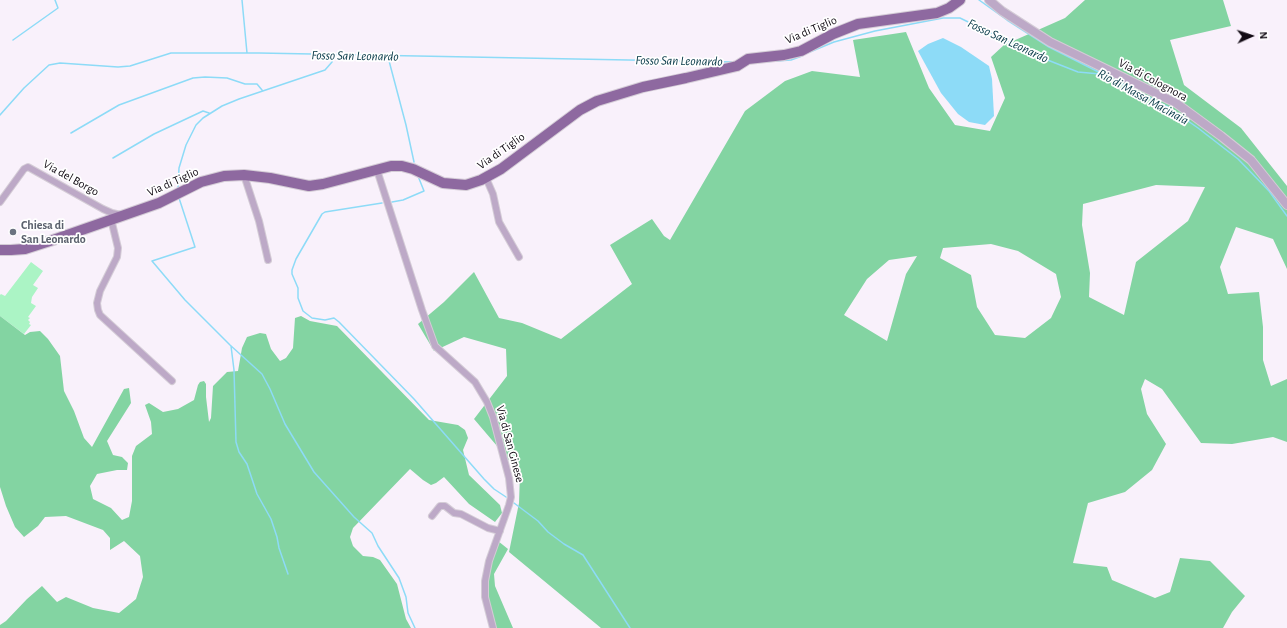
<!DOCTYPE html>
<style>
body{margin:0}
#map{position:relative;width:1287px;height:628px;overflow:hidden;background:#f9f1fb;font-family:"Alegreya Sans",sans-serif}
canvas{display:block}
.north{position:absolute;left:1231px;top:16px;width:40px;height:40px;-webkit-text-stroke:3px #fff;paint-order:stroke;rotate:87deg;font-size:11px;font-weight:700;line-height:16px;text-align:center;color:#110a13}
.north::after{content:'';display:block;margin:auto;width:14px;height:18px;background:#110a13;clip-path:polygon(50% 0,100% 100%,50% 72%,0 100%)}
</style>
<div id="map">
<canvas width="1287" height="628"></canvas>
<div class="north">N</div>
</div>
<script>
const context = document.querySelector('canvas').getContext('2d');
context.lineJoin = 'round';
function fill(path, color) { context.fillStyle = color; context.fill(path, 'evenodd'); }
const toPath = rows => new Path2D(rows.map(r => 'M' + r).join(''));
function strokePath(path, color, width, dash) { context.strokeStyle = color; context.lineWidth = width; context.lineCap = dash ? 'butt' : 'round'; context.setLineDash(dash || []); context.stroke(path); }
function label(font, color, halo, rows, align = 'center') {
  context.font = font + ' "Alegreya Sans",sans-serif'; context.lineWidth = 3.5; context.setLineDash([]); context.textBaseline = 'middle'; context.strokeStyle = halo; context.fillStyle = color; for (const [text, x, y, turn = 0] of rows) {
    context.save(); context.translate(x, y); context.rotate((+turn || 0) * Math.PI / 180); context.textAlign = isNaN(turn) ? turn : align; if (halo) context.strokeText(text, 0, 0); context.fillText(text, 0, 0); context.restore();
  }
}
const green = toPath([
 [31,262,43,271,33,285,38,288,32,297,31,303,36,306,28,317,30,318,28,320,30,322,29,324,31,325,24,334,0,316,0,295,1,294,5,296]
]);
const forest = toPath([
 [1085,0,1223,0,1231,26,1170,40,1184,85,1241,128,1287,186,1287,269,1273,239,1236,227,1220,267,1228,294,1259,292,1263,327,1263,360,1271,386,1287,379,1287,442,1273,437,1232,444,1201,443,1162,389,1145,379,1141,389,1147,414,1166,444,1152,470,1125,492,1088,503,1073,563,1107,567,1112,580,1155,598,1170,592,1180,558,1210,561,1245,596,1232,612,1223,628,601,628,509,552,519,503,520,473,474,419,507,376,506,349,464,337,434,351,418,324,444,302,474,272,499,318,522,323,561,339,632,284,610,245,652,219,664,236,670,240,745,111,785,81,812,71,860,77,853,40,906,32,929,88,955,125,990,131,1005,98,991,57,1004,45,1065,18],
 [1156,185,1205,187,1188,221,1136,262,1124,315,1089,297,1090,273,1082,225,1083,204],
 [991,244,1018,251,1056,274,1061,297,1051,318,1025,338,995,335,977,307,971,275,940,258,943,248],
 [917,256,906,274,887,341,844,315,867,279,889,260],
 [0,316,25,335,30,332,40,331,48,339,60,356,64,391,74,411,84,438,92,447,124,389,129,388,131,403,107,441,113,455,122,457,128,463,127,470,117,470,97,474,90,486,93,499,111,508,122,520,129,517,132,501,132,456,136,446,152,434,151,422,145,405,149,403,163,412,178,409,194,400,198,385,200,382,204,381,206,384,206,397,209,422,211,418,213,386,227,372,238,371,242,348,247,337,260,333,266,334,271,349,280,361,286,358,293,348,295,318,301,316,310,321,337,326,429,420,458,425,465,430,468,438,463,450,469,475,500,505,502,513,495,522,469,504,444,477,436,483,431,485,423,480,410,469,353,528,350,537,353,546,363,556,373,557,380,560,397,584,406,619,411,628,0,628,0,625,6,621,27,599,42,586,57,602,66,597,93,608,119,613,136,599,143,577,140,556,124,541,110,550,110,538,103,530,66,516,45,517,38,526,24,537,15,527,6,506,0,487],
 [498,541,508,549,494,574,495,586,513,628,496,628,486,596,487,577]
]);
const water = toPath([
 [943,38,961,47,989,66,992,79,994,116,985,125,969,122,958,114,941,93,918,51,928,44]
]);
const stream = toPath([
 [242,0,247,53],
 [979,0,1007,20,1049,47,1168,107,1198,128,1238,159,1269,191,1287,216],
 [13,40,58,8,55,0],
 [805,54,834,42,875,31,943,18,960,18,1040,57,1078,72,1100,74],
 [388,57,406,125,414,162],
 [761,62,791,60,802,56],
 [0,115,24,88,49,65,60,63,118,67,130,66,171,53,259,53,734,62],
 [71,133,119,105,193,78,205,77,227,78,245,84,257,84,262,90],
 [113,158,154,134,203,111,209,113],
 [178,189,179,168,186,145,196,125,203,118,222,106,239,99,325,70,332,62,334,55],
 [179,198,195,247,152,261,185,300,230,345,262,374,270,389,285,424,314,472,354,517,372,533,378,546,399,578,406,597,408,613,415,628],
 [392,202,403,200,424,191,418,176],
 [382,203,325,212,322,214,296,259,292,270,292,274,298,288,298,298,303,311,312,318,325,320,334,318,339,322,414,399,484,479,494,489,506,497],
 [231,346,234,370,236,442,239,452,247,464,257,494,271,519,277,537,279,548,288,574],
 [514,503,538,521,548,532,564,544,583,555,630,628]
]);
const minor = toPath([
 [377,170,422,310,435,346,475,382,487,402,493,417,509,478,511,497,509,505,489,561,485,581,485,597,493,628],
 [244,175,259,221,268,260],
 [486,178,493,194,499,222,519,257],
 [0,202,24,169,28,167,103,209,112,213,121,215],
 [111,219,118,248,117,257,100,291,97,303,98,310,100,315,172,381],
 [432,516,440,506,445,506,454,513,461,514,488,528,500,531]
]);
const tertiary = toPath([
 [989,0,1002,11,1050,42,1176,103,1221,136,1251,160,1287,205]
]);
const primary = toPath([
 [0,250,11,250,25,249,53,240,159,203,201,182,224,176,244,175,270,178,309,186,323,184,391,166,402,166,413,169,443,183,466,185,481,180,501,169,580,110,597,101,643,87,686,78,737,66,748,59,784,55,801,51,833,34,858,24,937,13,949,8,960,0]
]);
const markers = [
 [13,232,4,"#6b7280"]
];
const streetNames = [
 ["Via di Tiglio",811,30,-23],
 ["Via di Colognora",1153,80,28],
 ["Via di Tiglio",501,151,-35],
 ["Via del Borgo",71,178,29],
 ["Via di Tiglio",173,182,-24],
 ["Via di San Ginese",510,444,75]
];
const worshipNames = [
 ["Chiesa di",21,225],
 ["San Leonardo",21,239]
];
const waterNames = [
 ["Fosso San Leonardo",1008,41,25],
 ["Fosso San Leonardo",355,56,1],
 ["Fosso San Leonardo",679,61,1],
 ["Rio di Massa Macinaia",1143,97,29]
];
fill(green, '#abf4c5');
fill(forest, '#83d4a2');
fill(water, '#8ddbf7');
strokePath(stream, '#8ddbf7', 1.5);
strokePath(minor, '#d4ccd6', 8);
strokePath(tertiary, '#d4ccd6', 10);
strokePath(primary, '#d4ccd6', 12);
strokePath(minor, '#bda9c7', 6);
strokePath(tertiary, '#bda9c7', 8);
strokePath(primary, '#8e69a0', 10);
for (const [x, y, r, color] of markers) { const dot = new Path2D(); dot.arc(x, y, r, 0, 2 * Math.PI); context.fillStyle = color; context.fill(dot); strokePath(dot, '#fff', 1.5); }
label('12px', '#110a13', '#fff', streetNames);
label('bold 12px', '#5b616d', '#fff', worshipNames, 'left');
label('italic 13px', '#053746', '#fff', waterNames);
</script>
